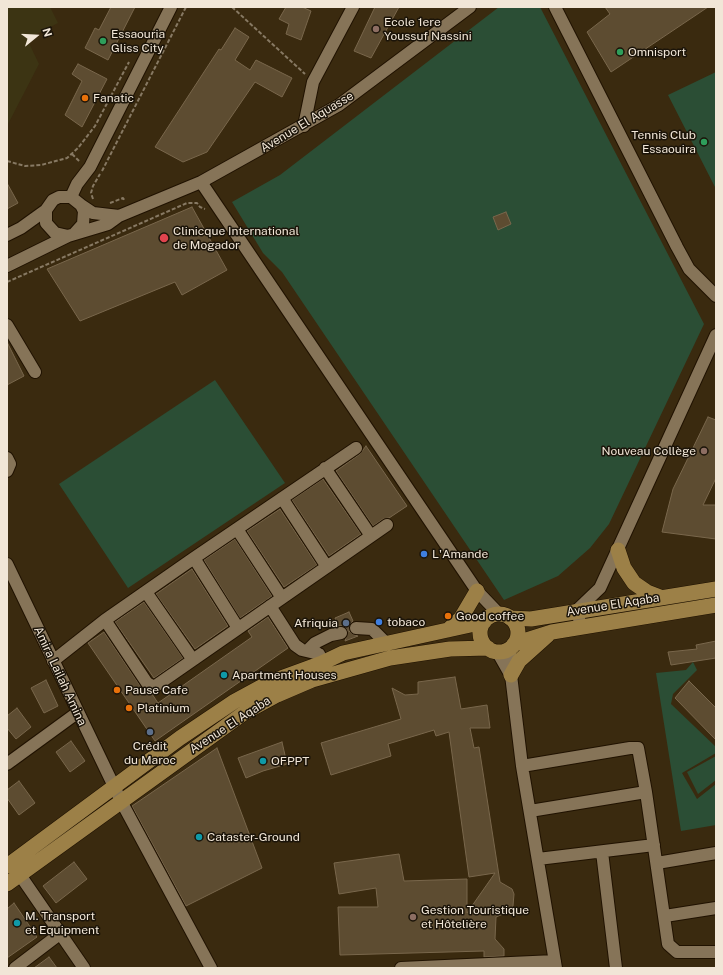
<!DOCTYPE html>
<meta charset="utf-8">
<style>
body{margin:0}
#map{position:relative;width:723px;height:975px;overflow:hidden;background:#3a2a0f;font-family:"Public Sans",sans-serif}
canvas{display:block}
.frame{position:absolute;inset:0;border:8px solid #f1e6d7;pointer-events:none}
.north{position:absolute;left:16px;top:16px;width:40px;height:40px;-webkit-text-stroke:3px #1b1409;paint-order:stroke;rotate:72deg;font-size:11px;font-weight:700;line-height:16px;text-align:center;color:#f1e6d7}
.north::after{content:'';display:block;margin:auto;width:14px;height:18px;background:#f1e6d7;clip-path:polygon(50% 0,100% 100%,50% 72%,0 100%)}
</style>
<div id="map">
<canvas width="723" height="975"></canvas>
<div class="frame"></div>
<div class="north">N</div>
</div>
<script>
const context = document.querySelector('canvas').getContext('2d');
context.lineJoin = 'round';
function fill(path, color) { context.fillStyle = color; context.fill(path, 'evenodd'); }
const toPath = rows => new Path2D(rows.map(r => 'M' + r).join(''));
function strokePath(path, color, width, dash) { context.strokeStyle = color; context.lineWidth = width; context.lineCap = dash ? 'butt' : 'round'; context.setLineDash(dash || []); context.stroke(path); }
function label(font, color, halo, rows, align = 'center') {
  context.font = font + ' "Public Sans",sans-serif'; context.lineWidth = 3; context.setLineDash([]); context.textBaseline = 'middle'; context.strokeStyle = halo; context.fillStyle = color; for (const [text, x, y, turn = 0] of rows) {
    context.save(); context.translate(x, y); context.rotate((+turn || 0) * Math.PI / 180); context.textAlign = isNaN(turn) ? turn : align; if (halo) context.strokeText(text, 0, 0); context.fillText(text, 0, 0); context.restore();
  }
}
const green = toPath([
 [499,7,540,7,704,324,609,524,590,548,558,576,504,600,282,272,263,253,232,202,280,175],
 [716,72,716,189,668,95],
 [215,380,285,483,128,588,59,484],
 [693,662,697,670,673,694,671,704,716,747,716,753,682,773,697,799,716,784,716,825,681,831,656,673,686,670],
 [716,756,716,780,698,794,687,772]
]);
const sand = toPath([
 [7,7,50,7,58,23,27,39,39,64,7,126]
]);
const building = toPath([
 [111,7,135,7,108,60,85,48,95,28,99,30,111,7],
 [286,7,302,7,311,11,301,40,286,34,289,24,279,19,286,7],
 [375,7,399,7,371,58,354,51,375,7],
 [605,7,708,7,611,72,587,32,610,14,605,7],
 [235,28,249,37,235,60,250,70,256,60,292,78,282,97,255,82,207,152,183,162,155,147,219,49,221,50,235,28],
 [78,64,107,79,82,127,65,115,82,81,72,74,78,64],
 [7,183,18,203,7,209,7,183],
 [192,207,227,270,182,295,175,282,80,321,47,269,192,207],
 [506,212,511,224,498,230,493,217,506,212],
 [7,342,24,376,7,385,7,342],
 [708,417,716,420,716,478,703,505,716,505,716,539,662,532,673,489,708,417],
 [366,446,407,506,389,518,383,519,373,526,336,471,360,454,366,446],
 [323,479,361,534,329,556,292,500,323,479],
 [280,509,317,565,284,587,247,531,280,509],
 [235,539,272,596,240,618,204,560,235,539],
 [192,569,228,626,195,649,156,594,192,569],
 [144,602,183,658,154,678,115,622,144,602],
 [349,612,353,621,350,624,349,631,352,634,358,636,345,641,348,631,344,626,338,626,335,618,349,612],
 [268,617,288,648,155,741,88,643,104,632,141,687,152,694,158,703,252,637,248,631,268,617],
 [716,641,716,658,671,665,668,652,697,649,696,645,716,641],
 [455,677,461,709,487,705,490,728,470,728,474,748,479,747,500,882,512,889,514,894,513,906,510,911,496,917,495,939,504,949,504,956,484,957,484,951,340,955,338,907,378,907,376,888,339,894,334,863,399,854,404,881,467,879,467,913,495,873,469,877,449,732,436,736,434,730,388,744,391,756,331,775,321,743,401,719,392,688,405,695,418,694,418,682,455,677],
 [46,680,58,706,44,713,31,688,46,680],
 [689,681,716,708,716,740,675,698,689,681],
 [17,708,31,727,16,739,7,728,7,716,17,708],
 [71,741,85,761,70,772,56,752,71,741],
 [282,742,287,764,263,771,246,778,238,758,282,742],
 [217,748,262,868,186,906,132,806,217,748],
 [19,781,35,803,19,815,7,798,7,790,19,781],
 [74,862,87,879,56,903,43,886,74,862],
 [14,903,37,937,7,958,7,909,14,903],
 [49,957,57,968,34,968,49,957]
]);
const path = toPath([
 [232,7,305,74],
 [72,154,80,162],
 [7,161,25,166,41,165,67,158,78,148,95,126,129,62],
 [102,171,186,7],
 [93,199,91,193,93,186,100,174],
 [110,203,123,198,125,201],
 [7,282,187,203,197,203,200,207,205,209]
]);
const minor = toPath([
 [555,7,677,247,689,269,716,296],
 [304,126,313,82,353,7],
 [201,182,477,591,499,614],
 [71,197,77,184,90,167,171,7],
 [81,205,93,213,119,216],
 [74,234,83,224,84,211,81,205,71,197,59,197,53,200,46,210,46,223,55,233,68,236,108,224,119,216,201,182,339,105,470,7],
 [7,235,21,228,46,210],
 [7,266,68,236],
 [7,325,35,372],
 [7,458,10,464,7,471],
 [325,468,371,536],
 [282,498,327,567],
 [237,529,282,598],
 [194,558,238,628],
 [7,564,121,801,211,968],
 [146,592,193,660],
 [270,606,295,645,302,650,319,654,322,663],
 [105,620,147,683,154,687,387,525],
 [581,627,577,610,600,588,716,335],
 [356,628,372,629,386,643],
 [510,648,511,675,522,766,556,968],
 [497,651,510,674],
 [317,653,310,648,315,643,331,635,341,633],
 [53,661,105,620,194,558,356,448],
 [7,764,77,713],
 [522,766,630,748,638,748,646,792,668,944,677,952,716,952],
 [530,811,646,792],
 [602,852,616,968],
 [538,859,654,845],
 [657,863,716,853],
 [20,875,84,968],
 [665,916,716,908],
 [15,968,61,933],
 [401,968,555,961]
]);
const major = toPath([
 [618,550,624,568,634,583,647,592,660,597],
 '480 633a19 19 0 1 1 38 0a19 19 0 1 1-38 0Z',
 [510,618,531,619,716,589],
 [448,630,461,618,477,591],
 [514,644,552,632,716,605],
 [511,675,519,661,548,635],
 [7,866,180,738,235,701,270,682,322,663,343,653,484,622],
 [7,884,244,713,277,695,312,680,390,658,450,649,488,648]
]);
const markers = [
 [376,29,4,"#8d6e63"],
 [103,41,4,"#2e9e5b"],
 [620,52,4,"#2e9e5b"],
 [85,98,4,"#e8710a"],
 [704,142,4,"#2e9e5b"],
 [164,238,5,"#e0444e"],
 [704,451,4,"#8d6e63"],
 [424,554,4,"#3f7fe0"],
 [448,616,4,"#e8710a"],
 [379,622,4,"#3f7fe0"],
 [346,623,4,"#5c6f8a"],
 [224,675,4,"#0f9aa8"],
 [117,690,4,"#e8710a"],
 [129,708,4,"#e8710a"],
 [150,732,4,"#5c6f8a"],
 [263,761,4,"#0f9aa8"],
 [199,837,4,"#0f9aa8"],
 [413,917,4,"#8d6e63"],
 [17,923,4,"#0f9aa8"]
];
const poiNames = [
 ["Ecole 1ere",384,22],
 ["Youssuf Nassini",384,36],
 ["Essaouria",111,34],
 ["Gliss City",111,48],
 ["Omnisport",628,52],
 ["Fanatic",93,98],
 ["Tennis Club",696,135,"right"],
 ["Essaouira",696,149,"right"],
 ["Clinicque International",173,231],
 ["de Mogador",173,245],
 ["Nouveau Collège",696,451,"right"],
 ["L'Amande",432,554],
 ["Good coffee",456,616],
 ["tobaco",387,622],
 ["Afriquia",338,623,"right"],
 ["Apartment Houses",232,675],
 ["Pause Cafe",125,690],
 ["Platinium",137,708],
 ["Crédit",150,746,"center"],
 ["du Maroc",150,760,"center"],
 ["OFPPT",271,761],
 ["Cataster-Ground",207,837],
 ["Gestion Touristique",421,910],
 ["et Hôtelière",421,924],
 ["M. Transport",25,916],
 ["et Equipment",25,930]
];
const streetNames = [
 ["Avenue El Aquasse",307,122,-31],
 ["Avenue El Aqaba",613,605,-9],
 ["Amira Lailah Amina",60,676,65],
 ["Avenue El Aqaba",230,725,-33]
];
fill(green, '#2b4e35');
fill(sand, '#3c3413');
fill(building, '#5d4c31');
strokePath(building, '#79674c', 1);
strokePath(minor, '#201200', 14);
strokePath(major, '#201200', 16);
strokePath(path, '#877963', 2, [4, 2]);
strokePath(minor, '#867458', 12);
strokePath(major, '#9c8047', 15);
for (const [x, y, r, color] of markers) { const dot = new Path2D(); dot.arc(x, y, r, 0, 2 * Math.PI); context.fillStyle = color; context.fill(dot); strokePath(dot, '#1b1409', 1.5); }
label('12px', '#f1e6d7', '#1b1409', poiNames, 'left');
label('12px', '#f1e6d7', '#1b1409', streetNames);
</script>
